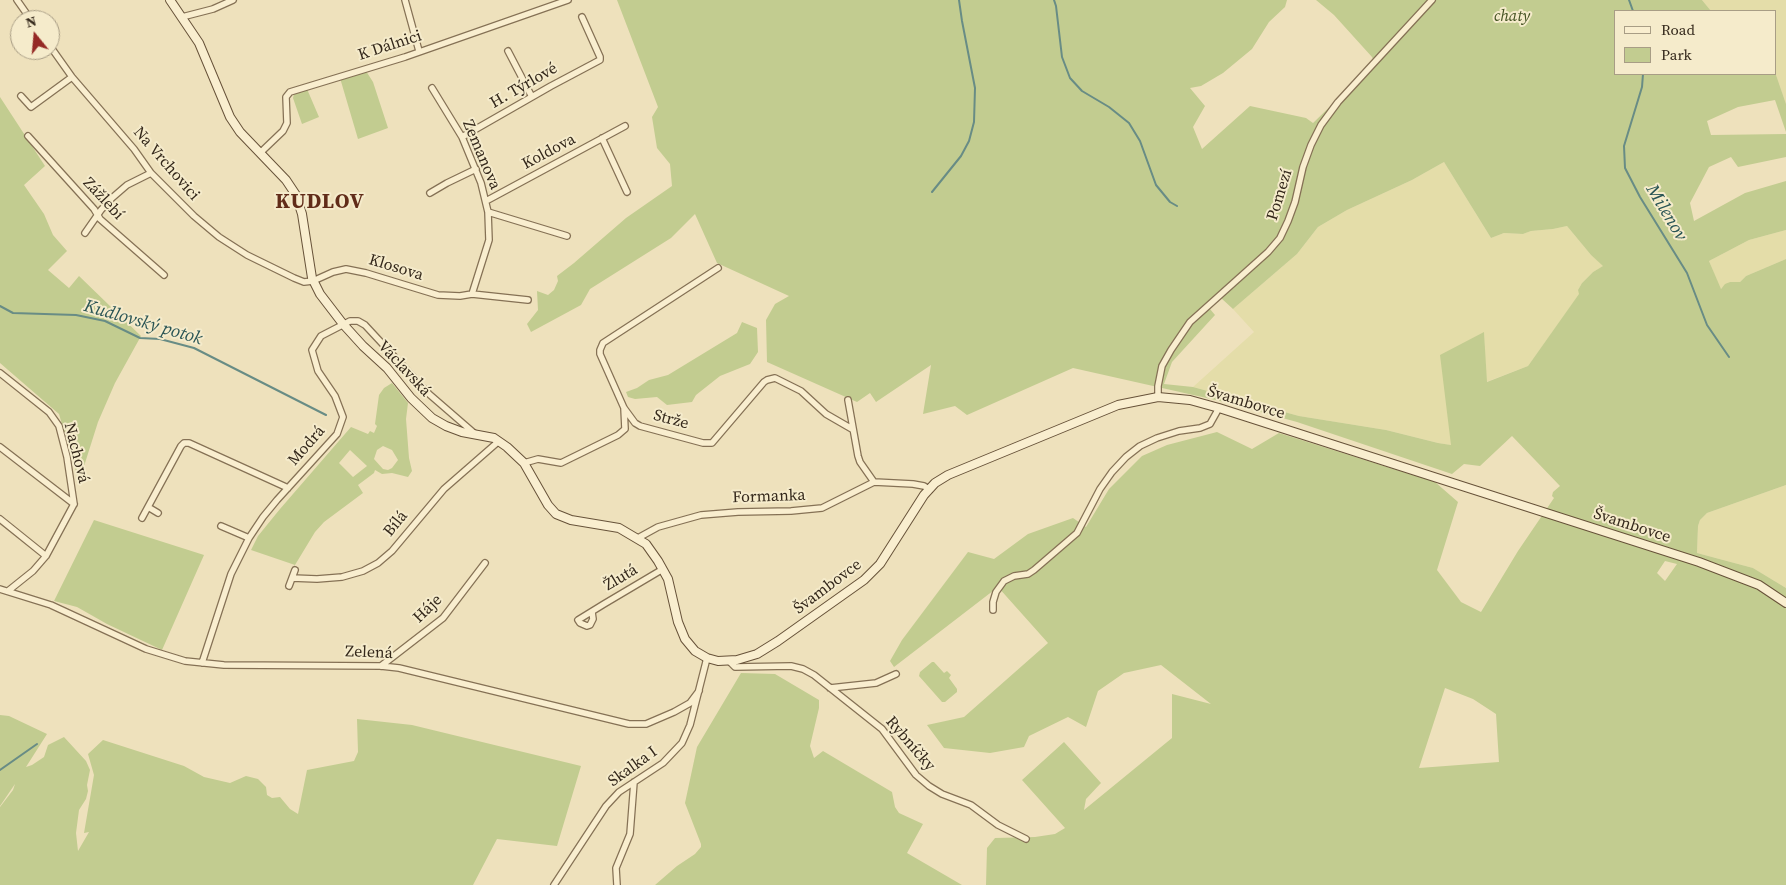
<!DOCTYPE html>
<meta charset="utf-8">
<style>
body{margin:0}
#map{position:relative;width:1786px;height:885px;overflow:hidden;background:#eee1bc;font-family:"Source Serif 4",serif}
canvas{display:block}
.legend{position:absolute;left:1614px;top:10px;width:162px;height:65px;box-sizing:border-box;background:#f5ebcb;border:1px solid #a89d85;margin:0;padding:6px 9px;list-style:none;font-size:15px;color:#34281b}
.legend li{display:flex;align-items:center;gap:10px;height:25px}
.legend b{width:25px;border:1px solid #a89d85}
.north{position:absolute;left:10px;top:10px;width:50px;height:50px;box-sizing:border-box;background:#f5ebcb;border:1px solid #a89d85;border-radius:50%;rotate:343deg;font-size:14px;font-weight:700;line-height:20px;text-align:center;color:#34281b}
.north::after{content:'';display:block;margin:auto;width:18px;height:22px;background:#952925;clip-path:polygon(50% 0,100% 100%,50% 72%,0 100%)}
</style>
<div id="map">
<canvas width="1786" height="885"></canvas>
<ul class="legend">
<li><b style="height:6px;background:#f9eecf"></b>Road</li>
<li><b style="height:14px;background:#c2cc90"></b>Park</li>
</ul>
<div class="north">N</div>
</div>
<script>
const context = document.querySelector('canvas').getContext('2d');
context.lineJoin = 'round';
function fill(path, color) { context.fillStyle = color; context.fill(path, 'evenodd'); }
const toPath = rows => new Path2D(rows.map(r => 'M' + r).join(''));
function strokePath(path, color, width, dash) { context.strokeStyle = color; context.lineWidth = width; context.lineCap = dash ? 'butt' : 'round'; context.setLineDash(dash || []); context.stroke(path); }
function label(font, color, halo, rows, align = 'center') {
  context.font = font + ' "Source Serif 4",serif'; context.lineWidth = 4; context.setLineDash([]); context.textBaseline = 'middle'; context.strokeStyle = halo; context.fillStyle = color; for (const [text, x, y, turn = 0] of rows) {
    context.save(); context.translate(x, y); context.rotate((+turn || 0) * Math.PI / 180); context.textAlign = isNaN(turn) ? turn : align; if (halo) context.strokeText(text, 0, 0); context.fillText(text, 0, 0); context.restore();
  }
}
const farmland = toPath([
 [1702,0,1786,0,1786,104,1775,72,1775,11,1711,11],
 [1444,162,1491,238,1504,233,1523,234,1531,231,1553,229,1567,226,1591,255,1604,266,1593,272,1582,283,1578,290,1580,294,1528,366,1486,382,1484,333,1468,341,1451,445,1438,443,1386,430,1299,416,1193,387,1254,332,1233,309,1297,254,1318,227,1347,210,1412,180],
 [1786,230,1786,259,1746,276,1740,282,1730,282,1720,289,1709,261,1749,240],
 [1786,485,1786,588,1753,568,1697,553,1698,526,1700,520,1707,513]
]);
const green = toPath([
 [617,0,1287,0,1285,7,1269,22,1252,49,1223,73,1201,86,1190,88,1205,106,1193,127,1202,149,1250,106,1306,118,1313,123,1375,63,1372,57,1334,15,1316,0,1702,0,1711,11,1615,11,1615,74,1775,74,1775,72,1786,104,1786,132,1775,100,1738,107,1707,121,1711,135,1786,134,1786,157,1738,167,1731,157,1709,167,1690,203,1694,221,1745,193,1786,181,1786,230,1749,240,1709,261,1721,289,1725,284,1730,282,1740,282,1746,276,1786,259,1786,485,1707,513,1700,520,1698,526,1697,553,1753,568,1786,588,1786,885,986,885,987,848,995,838,1035,837,1055,834,1065,828,1022,780,1064,742,1101,783,1086,799,1084,810,1172,738,1172,694,1211,704,1161,665,1124,673,1098,691,1086,727,1068,717,1029,736,1024,747,990,753,944,748,927,725,964,717,1048,643,998,587,894,667,890,661,902,640,968,552,994,559,1028,534,1073,518,1086,527,1109,489,1142,456,1167,445,1217,432,1252,449,1279,433,1435,482,1458,502,1437,570,1461,602,1481,612,1518,551,1554,498,1552,496,1553,492,1560,486,1512,436,1480,466,1464,464,1452,474,1297,422,1220,401,1073,368,967,415,955,406,923,414,931,365,876,402,870,393,857,402,767,362,766,320,775,304,789,296,717,263,695,214,671,238,590,289,581,305,531,332,527,324,538,310,537,291,548,295,554,290,558,281,557,276,574,263,626,218,672,186,670,164,657,148,652,117,658,107],
 [1444,162,1491,238,1504,233,1523,234,1531,231,1553,229,1567,226,1591,255,1603,266,1593,272,1582,283,1578,290,1579,294,1528,366,1487,382,1484,332,1440,355,1451,445,1438,443,1386,430,1299,416,1193,387,1164,384,1172,362,1215,315,1210,309,1221,298,1233,309,1297,254,1318,227,1347,210,1412,180],
 [1665,561,1677,564,1665,581,1657,573],
 [1445,688,1473,699,1496,714,1499,762,1419,768],
 [366,71,373,82,388,128,358,139,340,78],
 [307,89,319,117,302,124,293,98,294,94],
 [0,97,45,166,24,185,44,214,53,235,67,251,48,270,69,288,79,276,141,336,115,383,98,422,79,482,59,414,0,363],
 [742,322,757,328,758,352,750,364,720,376,696,395,692,402,667,405,657,397,635,399,628,397,626,392,637,388,649,380,668,375,737,333],
 [392,383,408,403,406,419,409,458,412,471,408,477,392,473,382,474,375,470,374,473,358,485,363,493,324,522,315,532,295,565,251,550,258,536,280,509,351,427,368,434,370,431,374,433,377,426,375,424,379,395,384,388],
 [383,446,392,450,398,460,392,468,388,470,383,469,374,459,377,450],
 [350,450,367,466,353,477,339,463],
 [94,520,204,555,162,650,107,624,77,607,54,601],
 [932,662,934,662,944,673,947,671,951,675,949,678,957,689,957,692,945,702,942,702,919,676,920,672],
 [741,673,775,674,819,700,819,708,810,746,814,758,823,751,892,792,895,807,899,813,923,824,907,853,962,885,655,885,677,866,695,854,701,847,701,844,685,803,697,747],
 [0,715,9,716,47,734,26,767,32,765,44,757,48,745,64,737,86,761,90,770,87,785,88,791,86,799,79,810,76,833,78,851,89,832,84,833,94,775,88,754,103,740,184,766,204,777,230,783,246,776,258,779,266,787,267,795,272,798,280,797,290,809,298,814,307,770,354,761,358,752,357,719,412,725,581,766,557,846,497,839,473,885,0,885,0,807,13,790,15,784,0,806]
]);
const stream = toPath([
 [1054,0,1056,6,1062,57,1070,78,1082,91,1109,107,1129,123,1140,141,1156,185,1170,202,1177,206],
 [1629,0,1633,11],
 [1643,74,1642,87,1624,146,1625,168,1640,197,1687,273,1707,325,1729,357],
 [932,192,961,156,969,141,974,122,975,88,962,21,959,0],
 [0,306,13,313,76,315,105,321,140,338,160,339,194,348,326,415],
 [0,770,37,744]
]);
const street = toPath([
 [17,0,31,20],
 [405,0,419,51],
 [182,17,213,9,233,0],
 [50,46,72,77,134,149,151,173,194,216,219,237,247,255,294,278,304,282,313,281,333,272,346,269,366,273,438,295,460,296,472,294,528,300],
 [508,51,532,97],
 [432,88,462,137,481,183,488,212,489,240,472,294],
 [21,96,31,107,72,77],
 [28,136,94,209,100,219,164,275],
 [462,137,551,86,600,60,600,57,582,17],
 [602,138,627,192],
 [260,153,283,131,287,123,286,97,290,92,405,57,568,0],
 [430,193,447,183,476,169],
 [486,201,625,126],
 [488,212,567,236],
 [85,233,101,210,112,198,127,185,151,173],
 [718,268,603,343,600,350,600,354,624,408,635,423,640,426,703,443,712,443,764,382,767,380,775,378,801,391,826,414,852,429],
 [0,373,49,412,59,426,67,457,74,504],
 [1158,397,1158,386,1162,366,1171,350,1190,322,1268,252,1280,238,1288,221,1295,202,1303,167,1311,145,1321,125,1338,102,1432,0],
 [848,400,858,456,860,462,874,482],
 [0,447,74,504],
 [524,463,538,459,561,463,618,435,625,429,624,408],
 [148,507,158,513],
 [142,518,181,446,184,443,189,443,288,488],
 [0,519,46,556],
 [221,526,249,538],
 [638,538,658,527,701,515,738,512,791,511,822,508,874,482,913,484,924,486,929,489],
 [292,578,317,579,342,577,363,571,378,563,392,551,444,489,499,441],
 [289,586,295,570],
 [0,589,51,605,146,649,185,661,224,665,381,666,399,668,629,724,646,724,674,712,690,703,699,691],
 [8,591,33,571,46,556,74,504],
 [993,610,993,602,996,592,1004,581,1014,576,1028,574,1034,570,1077,533,1100,489,1112,472,1126,457,1140,446,1157,438,1179,431,1200,428,1210,424,1219,408],
 [592,612,593,619,590,625,587,626,580,623,578,620,604,604,663,569],
 [729,661,735,667,791,666,803,669,814,675,882,729,916,775,929,786,942,794,971,805,998,825,1026,839],
 [202,663,231,574,249,538,263,517,277,500,337,434,343,417,335,396,318,371,312,350,321,336,350,321,358,321,365,325,429,394,474,433],
 [381,666,443,618,485,563],
 [830,688,876,683,896,674],
 [554,885,606,806,619,792,663,763,682,743,690,725,707,658],
 [617,885,616,868,630,834,634,782]
]);
const secondary = toPath([
 [170,0,199,43,230,117,240,132,286,180,296,195,302,214,312,278,320,294,343,324,363,346,387,368,411,398,432,418,446,426,462,432,494,438,507,447,524,463,548,505,556,514,571,520,619,528,646,544,658,561,668,579,678,622,685,639,695,651,707,658,718,661,737,660,757,654,778,641,864,580,880,564,924,495,935,483,948,475,1118,405,1158,397,1190,400,1219,408,1699,562,1759,585,1786,603]
]);
const parkNames = [
 ["chaty",1512,17]
];
const streetNames = [
 ["K Dálnici",390,46,-18],
 ["H. Týrlové",524,86,-30],
 ["Koldova",549,152,-28],
 ["Zemanova",481,155,67],
 ["Na Vrchovici",166,164,49],
 ["Pomezí",1280,195,-73],
 ["Zážlebí",103,199,47],
 ["Klosova",396,268,17],
 ["Václavská",404,369,47],
 ["Švambovce",1246,403,17],
 ["Strže",671,420,15],
 ["Modrá",307,446,-49],
 ["Nachová",76,453,76],
 ["Formanka",769,497,-2],
 ["Bílá",396,524,-51],
 ["Švambovce",1632,526,18],
 ["Žlutá",621,578,-31],
 ["Švambovce",828,587,-37],
 ["Háje",428,609,-44],
 ["Zelená",369,653,2],
 ["Rybníčky",910,744,49],
 ["Skalka I",633,767,-36]
];
const waterNames = [
 ["Milenov",1666,213,59],
 ["Kudlovský potok",143,323,16]
];
const districtNames = [
 ["KUDLOV",320,203]
];
fill(farmland, '#e4dda9');
fill(green, '#c2cc90');
strokePath(stream, '#688c85', 2);
strokePath(street, '#857155', 8);
strokePath(secondary, '#675239', 10);
strokePath(street, '#f9eecf', 5.5);
strokePath(secondary, '#f9eecf', 8);
label('italic 16px', '#435121', '#f5ebcb', parkNames);
label('16px', '#34281b', '#f5ebcb', streetNames);
label('italic 18px', '#295454', '#f5ebcb', waterNames);
context.letterSpacing = '1px';
label('bold 21px', '#612c19', '#f5ebcb', districtNames);
context.letterSpacing = '0px';
</script>
